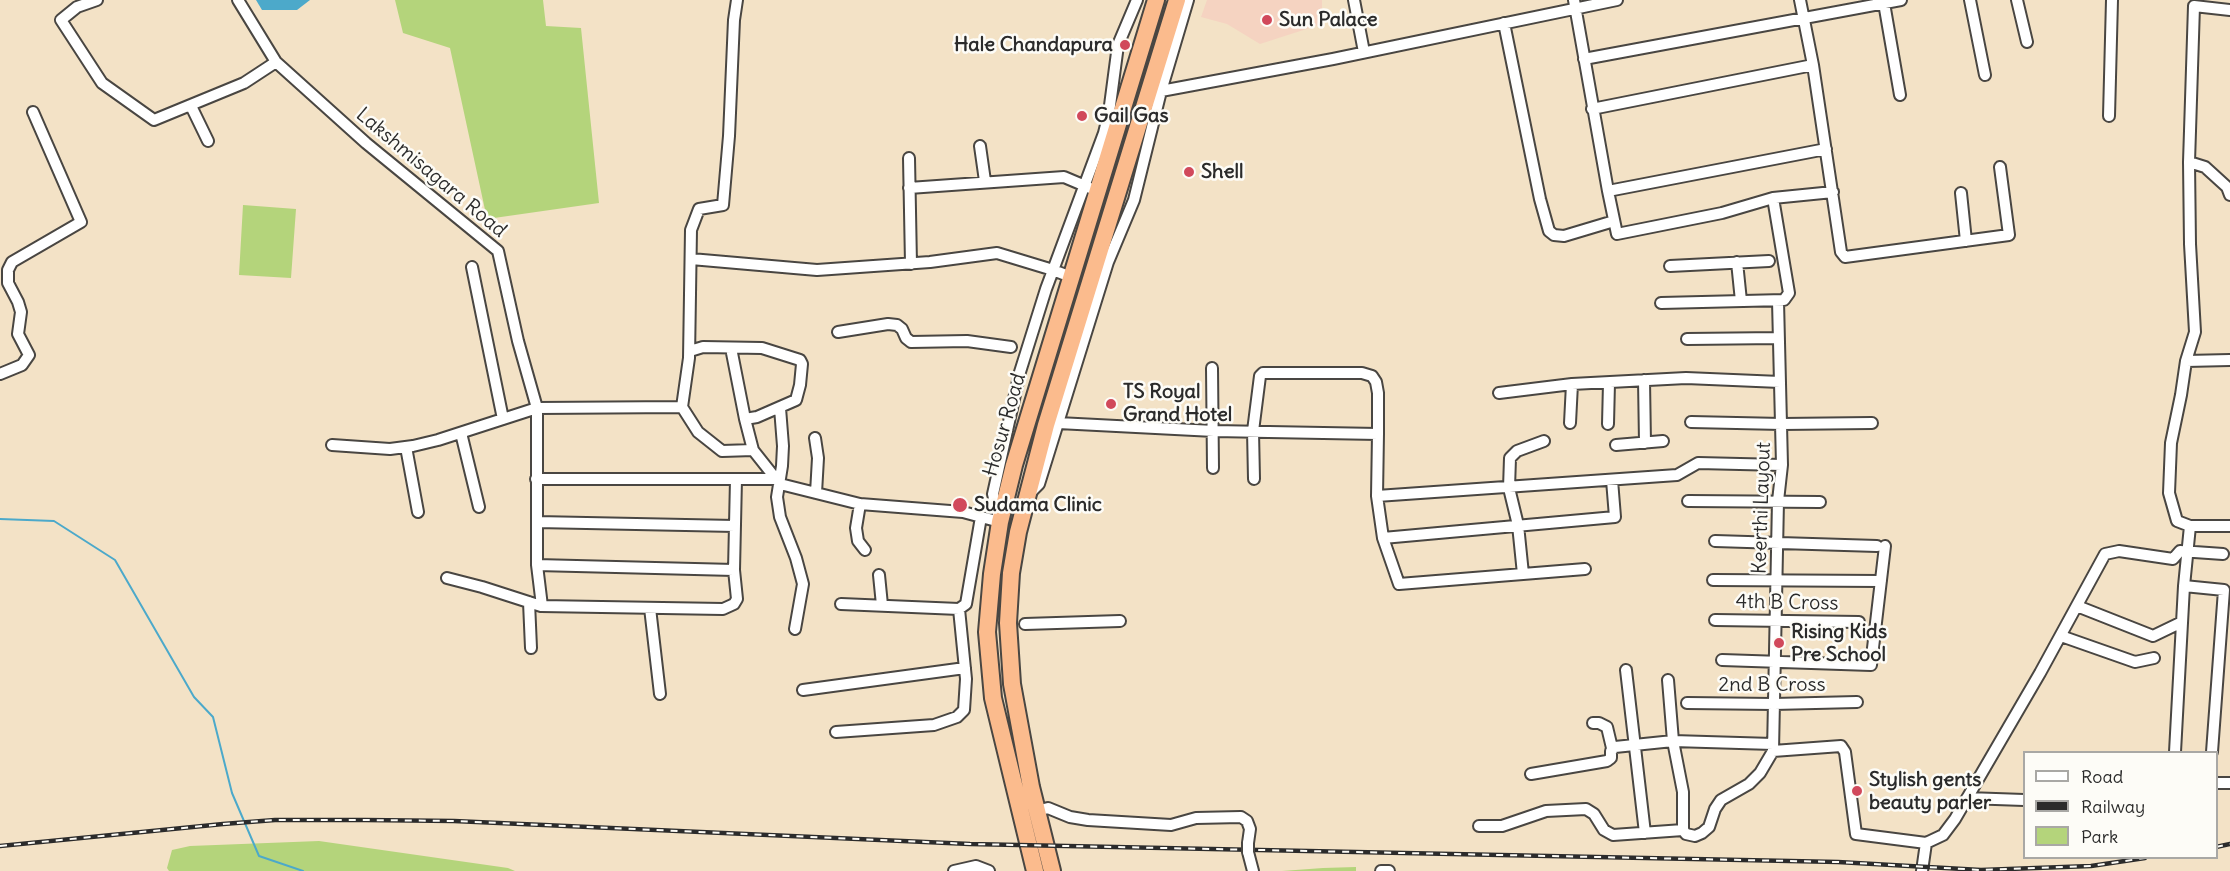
<!DOCTYPE html>
<style>
body{margin:0}
#map{position:relative;width:2230px;height:871px;overflow:hidden;background:#f3e2c6;font-family:Delius,sans-serif}
canvas{display:block}
.legend{position:absolute;left:2023px;top:751px;width:195px;height:108px;box-sizing:border-box;background:#fdfcf7;border:2px solid #a9a8a5;margin:0;padding:8px 10px;list-style:none;font-size:18px;color:#2b2b2b}
.legend li{display:flex;align-items:center;gap:12px;height:30px}
.legend b{width:30px;border:2px solid #a9a8a5}
</style>
<div id="map">
<canvas width="2230" height="871"></canvas>
<ul class="legend">
<li><b style="height:8px;background:#fff"></b>Road</li>
<li><b style="height:8px;background:#2b2b2b"></b>Railway</li>
<li><b style="height:16px;background:#b4d47b"></b>Park</li>
</ul>
</div>
<script>
const context = document.querySelector('canvas').getContext('2d');
context.lineJoin = 'round';
function fill(path, color) { context.fillStyle = color; context.fill(path, 'evenodd'); }
const toPath = rows => new Path2D(rows.map(r => 'M' + r).join(''));
function strokePath(path, color, width, dash) { context.strokeStyle = color; context.lineWidth = width; context.lineCap = dash ? 'butt' : 'round'; context.setLineDash(dash || []); context.stroke(path); }
function label(font, color, halo, rows, align = 'center') {
  context.font = font + ' Delius,sans-serif'; context.lineWidth = 5; context.setLineDash([]); context.textBaseline = 'middle'; context.strokeStyle = halo; context.fillStyle = color; for (const [text, x, y, turn = 0] of rows) {
    context.save(); context.translate(x, y); context.rotate((+turn || 0) * Math.PI / 180); context.textAlign = isNaN(turn) ? turn : align; if (halo) context.strokeText(text, 0, 0); context.fillText(text, 0, 0); context.restore();
  }
}
const built = toPath([
 [1207,0,1322,0,1322,24,1260,44,1227,24,1201,17]
]);
const green = toPath([
 [395,0,543,0,546,26,581,28,599,203,487,219,450,48,403,33],
 [243,205,296,209,291,278,239,275],
 [319,841,508,868,515,871,169,871,167,868,172,850,190,846],
 [1356,867,1356,871,1282,871,1323,868]
]);
const water = toPath([
 [256,0,310,0,297,10,262,10]
]);
const stream = toPath([
 [0,519,54,521,115,560,194,697,213,717,232,793,259,856,303,871]
]);
const minor = toPath([
 [97,0,77,7,61,20,102,83,154,120,244,83,276,62],
 [238,0,276,62,366,143,498,251,518,341,537,408,682,407,698,432,722,451,753,450,780,484,860,504,963,512,1000,522,993,494,1020,372,1046,289,1104,133,1109,113,1118,45,1137,0],
 [1354,0,1364,52],
 [1574,0,1608,191,1826,149],
 [1800,0,1813,65,1841,252,1845,257,2009,235,2000,167],
 [1970,0,1985,75],
 [2017,0,2027,42],
 [1884,3,1900,95],
 [2230,10,2194,6,2189,162,2190,244,2195,332,2186,361,2181,395,2171,443,2169,493,2177,521,2190,526,2230,526],
 [1504,23,1540,199,1549,231,1554,235,1564,236,1614,221],
 [1584,59,1901,0],
 [1161,91,1333,59,1617,0],
 [191,106,208,141],
 [1592,109,1813,65],
 [2109,116,2112,0],
 [980,146,985,181],
 [909,158,911,264],
 [2189,162,2205,167,2227,187,2230,195],
 [909,188,1064,177,1090,188],
 [1608,191,1617,234,1722,213,1773,198,1833,192],
 [1961,193,1966,241],
 [691,259,817,270,930,262,997,253,1053,270,1071,277],
 [1737,262,1741,301],
 [1670,266,1769,261],
 [472,267,503,419],
 [1778,301,1782,465,1778,501,1773,751,1841,746,1845,752,1856,834,1926,843,1922,871],
 [1661,303,1784,300,1789,293,1773,198],
 [838,332,888,324,897,325,902,329,906,338,911,342,967,341,1011,347],
 [1687,339,1779,338],
 [731,348,745,419],
 [690,351,703,347,762,348,800,360,802,364,800,385,796,400,757,417,745,419,753,450],
 [2186,361,2230,360],
 [1212,368,1213,468],
 [0,374,22,365,29,355,18,334,21,312,18,302,8,283,8,270,12,262,81,222,33,112],
 [1644,380,1645,443],
 [1499,393,1572,384,1686,378,1780,382],
 [682,407,689,358,691,230,699,209,723,205,729,136,734,20,737,0],
 [780,408,783,446,782,466,777,497,780,517,796,558,803,584,795,629],
 [1691,422,1782,424,1872,423],
 [1058,423,1214,431,1378,434,1377,496,1677,475,1698,463,1782,465],
 [1570,423,1572,384],
 [1608,424,1609,383],
 [461,433,479,507],
 [815,438,818,458,816,493],
 [332,445,390,449,413,446,438,440,537,408,537,565,542,606],
 [1616,445,1663,441],
 [406,447,418,512],
 [536,479,776,479],
 [1254,479,1253,431,1260,376,1263,373,1362,373,1372,376,1376,382,1378,393,1378,434],
 [1029,494,1039,484,1108,262,1134,200,1161,91,1188,0],
 [1377,496,1383,538,1399,584,1585,569],
 [1688,501,1820,502],
 [860,504,856,528,858,541,865,550],
 [537,522,735,526],
 [2190,526,2184,586,2224,590,2212,752],
 [1383,538,1615,517,1612,480],
 [1715,541,1877,546],
 [537,565,734,570],
 [1523,574,1518,525,1509,488,1510,458,1517,451,1544,441],
 [879,575,882,605],
 [447,578,482,587,541,606,723,609,734,604,737,599,734,570,736,479],
 [1713,580,1881,581],
 [529,602,531,648],
 [841,604,959,609,966,604,981,517],
 [2077,606,2153,636,2182,622],
 [650,608,660,694],
 [1715,620,1859,622],
 [1025,624,1120,621],
 [2061,636,2135,662,2154,658],
 [1722,660,1871,665,1885,546],
 [1626,670,1645,833],
 [803,690,965,668],
 [1687,703,1774,704,1857,702],
 [1593,723,1599,723,1607,727,1612,748],
 [836,732,934,725,957,717,964,710,966,679,959,609],
 [2175,752,2184,586],
 [1531,774,1607,761,1611,758,1611,751,1615,747,1673,741,1773,744],
 [2216,783,2230,783],
 [1967,798,2024,800],
 [1037,811,1048,808,1070,817,1088,820,1171,825,1196,818,1241,817,1247,821,1250,829,1248,843],
 [1479,826,1502,826,1546,811,1586,809,1594,814,1604,830,1613,835,1683,830,1683,792,1673,741,1668,680],
 [1683,830,1686,834,1695,836,1702,833,1709,827,1715,809,1721,800,1749,784,1760,773,1773,751],
 [1926,843,1943,835,1955,819,2040,673,2105,554,2119,551,2173,559,2180,551,2223,554],
 [1248,852,1253,871],
 [954,871,976,866,989,871],
 [1381,871,1389,871]
]);
const highway = toPath([
 [1035,871,993,698,987,632,992,574,1000,522,1014,465,1156,0],
 [1052,871,1031,787,1012,684,1008,623,1011,573,1018,532,1046,425,1177,0]
]);
const rail = toPath([
 [0,846,223,824,275,820,365,820,454,821,970,844,1838,862,1981,870,2091,866,2145,858],
 [2216,847,2230,844]
]);
const minorBridge = toPath([
 [1248,852,1248,843]
]);
const markers = [
 [1267,20,6,"#d1495b"],
 [1125,45,6,"#d1495b"],
 [1082,116,6,"#d1495b"],
 [1189,172,6,"#d1495b"],
 [1111,404,6,"#d1495b"],
 [960,505,8,"#d1495b"],
 [1779,643,6,"#d1495b"],
 [1857,791,6,"#d1495b"]
];
const poiNames = [
 ["Sun Palace",1279,20],
 ["Hale Chandapura",1113,45,"right"],
 ["Gail Gas",1094,116],
 ["Shell",1201,172],
 ["TS Royal",1123,392],
 ["Grand Hotel",1123,415],
 ["Sudama Clinic",974,505],
 ["Rising Kids",1791,632],
 ["Pre School",1791,655],
 ["Stylish gents",1869,780],
 ["beauty parler",1869,803]
];
const streetNames = [
 ["Lakshmisagara Road",431,173,40],
 ["Hosur Road",1005,425,-74],
 ["Keerthi Layout",1762,508,-88],
 ["4th B Cross",1787,603,1],
 ["2nd B Cross",1772,685]
];
fill(built, '#f5d3c1');
fill(green, '#b4d47b');
fill(water, '#4ca9ca');
strokePath(stream, '#4ca9ca', 2);
strokePath(minor, '#494642', 14);
strokePath(highway, '#494642', 20);
strokePath(minor, '#fff', 10);
strokePath(highway, '#fbbb8d', 16);
strokePath(rail, '#2b2b2b', 4.5);
strokePath(rail, '#fdfcf7', 2, [7]);
strokePath(minorBridge, '#494642', 14, []);
strokePath(minorBridge, '#fff', 10);
for (const [x, y, r, color] of markers) { const dot = new Path2D(); dot.arc(x, y, r, 0, 2 * Math.PI); context.fillStyle = color; context.fill(dot); strokePath(dot, '#fdfcf7', 2); }
label('bold 20px', '#2b2b2b', '#fdfcf7', poiNames, 'left');
label('20px', '#2b2b2b', '#fdfcf7', streetNames);
</script>
